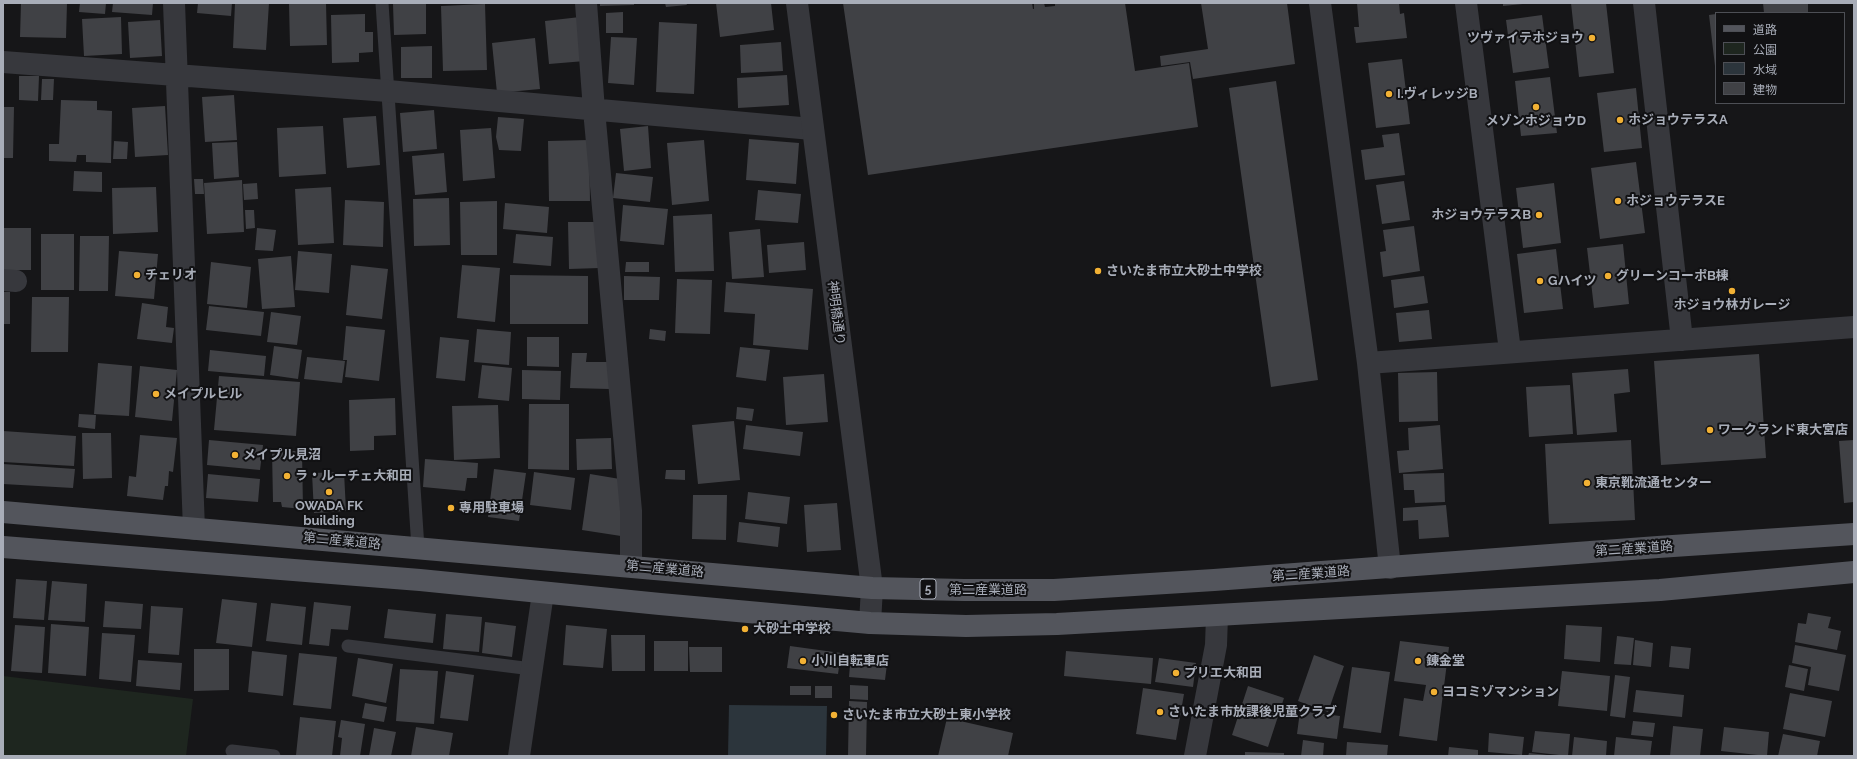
<!DOCTYPE html>
<meta charset="utf-8">
<style>
body{margin:0}
#map{position:relative;width:1857px;height:759px;overflow:hidden;background:#161618;font-family:Raleway,"Noto Sans JP",sans-serif}
canvas{display:block}
.frame{position:absolute;inset:0;border:4px solid #a8adb8;pointer-events:none}
.legend{position:absolute;left:1715px;top:12px;width:130px;height:92px;box-sizing:border-box;background:#111113;border:1px solid #4d4f55;margin:0;padding:5px 7px;list-style:none;font-size:12px;color:#a8adb8}
.legend li{display:flex;align-items:center;gap:8px;height:20px}
.legend b{width:20px;border:1px solid #4d4f55}
</style>
<div id="map">
<canvas width="1857" height="759"></canvas>
<div class="frame"></div>
<ul class="legend">
<li><b style="height:5px;background:#53555c"></b>道路</li>
<li><b style="height:11px;background:#1e261f"></b>公園</li>
<li><b style="height:11px;background:#2c353c"></b>水域</li>
<li><b style="height:11px;background:#404145"></b>建物</li>
</ul>
</div>
<script>
const context = document.querySelector('canvas').getContext('2d');
context.lineJoin = 'round';
function fill(path, color) { context.fillStyle = color; context.fill(path, 'evenodd'); }
const toPath = rows => new Path2D(rows.map(r => 'M' + r).join(''));
function strokePath(path, color, width, dash) { context.strokeStyle = color; context.lineWidth = width; context.lineCap = dash ? 'butt' : 'round'; context.setLineDash(dash || []); context.stroke(path); }
function label(font, color, halo, rows, align = 'center') {
  context.font = font + ' Raleway,"Noto Sans JP",sans-serif'; context.lineWidth = 4; context.setLineDash([]); context.textBaseline = 'middle'; context.strokeStyle = halo; context.fillStyle = color; for (const [text, x, y, turn = 0] of rows) {
    context.save(); context.translate(x, y); context.rotate((+turn || 0) * Math.PI / 180); context.textAlign = isNaN(turn) ? turn : align; if (halo) context.strokeText(text, 0, 0); context.fillText(text, 0, 0); context.restore();
  }
}
const green = toPath([
 [3,676,193,699,186,756,3,756]
]);
const water = toPath([
 [729,705,827,706,826,756,728,756]
]);
const building = toPath([
 [21,3,67,3,66,38,20,37],
 [80,3,106,3,105,14,79,12],
 [113,3,153,3,152,15,112,12],
 [198,3,232,3,231,16,197,13],
 [235,3,269,3,266,50,233,48],
 [289,3,326,3,327,45,290,46],
 [426,3,426,34,394,35,393,4],
 [600,3,634,3,634,5,600,6],
 [665,3,686,3,687,5,666,7],
 [716,3,771,3,774,30,720,37],
 [843,3,1032,3,1033,9,1034,9,1034,3,1044,3,1045,7,1055,6,1055,3,1125,3,1135,71,1189,63,1198,127,868,175],
 [1201,3,1287,3,1295,64,1193,79,1190,62,1161,66,1160,56,1208,49],
 [1357,3,1399,3,1400,14,1404,13,1407,38,1356,43,1354,27,1359,27],
 [1503,3,1523,3,1523,4,1503,6],
 [1571,3,1606,3,1614,73,1579,77],
 [1763,3,1808,3,1808,13,1764,13],
 [485,4,487,70,443,71,441,6],
 [623,12,623,33,606,33,606,13],
 [365,14,365,32,373,32,373,52,359,53,359,62,332,63,331,15],
 [1716,14,1716,66,1715,66,1709,15],
 [1542,15,1549,68,1513,73,1506,20],
 [121,17,122,54,84,56,82,19],
 [580,17,585,61,549,64,545,21],
 [160,20,162,56,130,58,128,22],
 [659,22,697,24,694,94,656,92],
 [611,37,637,38,634,85,608,83],
 [535,38,540,89,497,93,492,43],
 [781,42,783,71,741,73,740,45],
 [432,46,432,78,401,78,401,47],
 [1402,59,1410,124,1376,128,1368,63],
 [787,75,789,105,738,108,737,78],
 [19,76,39,76,38,101,19,100],
 [1550,77,1557,133,1521,136,1515,81],
 [42,79,54,79,53,100,41,100],
 [1276,81,1318,380,1271,387,1229,88],
 [1636,88,1642,148,1604,152,1597,93],
 [234,95,237,140,205,142,202,97],
 [61,100,97,101,97,110,112,111,111,163,86,162,86,155,77,155,76,162,49,161,49,144,59,144],
 [165,106,168,155,135,157,132,108],
 [3,107,14,107,13,158,3,158],
 [434,110,437,149,403,152,400,113],
 [376,116,380,165,347,168,343,118],
 [498,117,524,119,521,151,499,150,496,137],
 [323,126,326,174,279,177,277,128],
 [648,126,651,168,624,171,620,129],
 [491,128,495,178,463,181,460,130],
 [1399,133,1405,175,1365,180,1361,150,1384,147,1382,135],
 [749,139,799,143,796,184,746,180],
 [589,140,590,201,549,201,548,141],
 [704,140,709,201,672,205,667,143],
 [114,141,128,142,127,159,113,159],
 [237,142,239,177,214,179,212,143],
 [444,153,447,192,415,195,412,156],
 [1636,162,1645,233,1600,239,1591,168],
 [74,171,102,172,102,192,73,191],
 [616,173,653,177,650,202,613,198],
 [194,179,203,179,204,194,195,194],
 [242,180,244,232,207,234,204,183],
 [1404,181,1410,220,1382,224,1376,185],
 [257,183,258,199,244,200,243,184],
 [1554,183,1561,243,1523,248,1516,188],
 [156,187,158,232,113,234,112,188],
 [331,187,334,243,298,245,295,189],
 [758,190,801,194,798,223,755,220],
 [449,198,450,245,414,246,413,199],
 [345,200,384,202,383,247,343,245],
 [497,201,497,255,461,255,460,202],
 [505,203,549,207,547,233,503,229],
 [623,205,668,209,664,245,620,241],
 [245,210,254,210,255,228,246,229],
 [712,214,714,271,675,272,673,216],
 [568,222,599,222,600,268,569,269],
 [1414,226,1420,271,1383,277,1380,252,1386,251,1383,230],
 [3,228,31,228,31,270,3,270],
 [257,228,276,230,273,251,255,250],
 [760,229,764,277,732,279,729,232],
 [41,234,74,234,74,290,41,290],
 [516,234,553,237,551,266,513,263],
 [80,236,109,236,108,291,79,291],
 [804,242,806,270,769,273,767,245],
 [1623,244,1629,304,1594,308,1587,248],
 [1556,249,1563,309,1524,313,1517,254],
 [119,251,158,254,154,299,115,296],
 [298,251,332,254,329,293,295,290],
 [291,256,295,307,262,309,258,259],
 [211,262,251,267,247,308,207,304],
 [626,262,649,262,649,272,625,272],
 [351,265,388,269,382,319,346,315],
 [462,265,500,268,495,322,457,318],
 [510,275,588,276,588,324,510,324],
 [624,276,660,277,659,300,624,300],
 [1424,276,1428,303,1394,308,1391,280],
 [677,279,712,280,710,334,675,333],
 [726,282,813,289,808,350,753,345,755,314,724,312],
 [3,292,10,292,10,324,3,324],
 [32,297,69,297,68,352,31,352],
 [142,303,168,307,166,327,174,328,172,343,137,339],
 [209,306,264,312,261,336,206,330],
 [1429,310,1432,339,1399,342,1396,313],
 [271,312,301,316,297,345,267,342],
 [346,326,385,330,379,381,345,377,347,360,343,360],
 [477,329,511,332,509,365,474,362],
 [650,329,666,331,665,341,649,339],
 [440,337,469,340,465,381,436,378],
 [527,337,559,337,559,367,527,366],
 [274,346,302,350,298,379,270,375],
 [740,347,770,350,766,381,736,377],
 [210,350,266,356,264,376,208,371],
 [572,353,587,353,586,362,610,362,609,389,570,388],
 [1759,354,1766,458,1661,465,1654,361],
 [307,357,345,361,342,383,304,379],
 [98,363,132,366,129,416,94,414],
 [482,365,512,368,509,401,478,398],
 [140,366,177,370,172,421,135,417],
 [1628,369,1630,392,1614,394,1617,432,1577,435,1572,373],
 [522,370,561,371,560,400,522,399],
 [1437,372,1438,421,1399,422,1398,373],
 [824,374,828,422,786,425,783,377],
 [219,376,300,382,296,436,214,430],
 [1570,385,1573,434,1529,437,1526,387],
 [395,398,396,435,374,436,374,450,350,451,349,400],
 [529,404,569,404,569,470,528,469],
 [498,405,500,458,454,460,452,406],
 [737,407,754,409,752,421,736,419],
 [79,414,96,415,95,429,78,427],
 [734,421,740,480,698,484,692,425],
 [746,425,803,432,800,456,743,449],
 [1440,425,1443,469,1399,473,1397,451,1409,450,1408,428],
 [3,431,76,436,74,466,3,462],
 [82,433,111,433,112,478,83,479],
 [140,435,177,438,173,472,169,471,168,486,165,486,163,500,127,496,129,476,136,477],
 [611,438,612,469,577,470,576,439],
 [209,440,263,445,260,470,207,465],
 [1631,440,1635,520,1549,524,1545,444],
 [1854,440,1854,502,1844,503,1839,441],
 [272,451,302,451,303,509,282,507,281,502,273,502],
 [425,459,478,463,477,478,467,478,465,491,423,487],
 [3,464,75,469,73,488,3,484],
 [494,469,526,473,519,521,488,517],
 [666,470,685,470,685,480,665,479],
 [344,472,346,511,314,513,312,473],
 [534,472,575,478,571,510,530,505],
 [1444,473,1445,502,1415,503,1414,490,1404,490,1403,474],
 [208,474,260,479,258,502,206,498],
 [590,474,620,479,621,536,582,530],
 [748,492,790,497,787,524,745,519],
 [693,495,727,495,726,540,692,539],
 [837,503,841,550,807,552,804,505],
 [1446,505,1449,537,1419,539,1418,520,1403,521,1403,508],
 [739,522,780,527,778,547,737,542],
 [16,579,47,581,44,620,13,618],
 [52,581,87,584,85,622,48,620],
 [222,599,257,603,252,647,216,643],
 [105,601,143,604,141,629,103,627],
 [314,602,351,606,348,630,331,629,329,646,309,644],
 [271,603,306,607,302,645,266,641],
 [151,606,183,608,179,655,148,653],
 [388,609,436,614,433,643,384,638],
 [1808,613,1831,617,1828,628,1841,631,1837,650,1795,642,1798,623,1806,624],
 [446,614,482,617,479,652,443,649],
 [485,622,516,626,512,657,482,653],
 [51,624,89,627,86,676,48,673],
 [15,625,45,627,42,673,11,671],
 [566,625,607,629,603,668,563,665],
 [1566,625,1602,627,1600,662,1564,659],
 [102,633,135,635,131,682,99,679],
 [611,635,645,635,645,671,612,671],
 [1617,636,1634,638,1631,665,1614,664],
 [1635,640,1653,643,1651,667,1633,665],
 [654,641,688,641,688,671,654,671],
 [1400,641,1449,647,1437,741,1399,736,1404,698,1423,701,1426,685,1394,681],
 [1795,645,1846,655,1839,691,1808,685,1811,667,1792,663],
 [790,646,841,653,838,674,787,668],
 [1671,646,1691,648,1689,669,1669,667],
 [689,647,722,647,722,672,690,672],
 [194,649,229,649,229,690,194,691],
 [252,651,287,655,283,696,248,692],
 [1066,651,1153,658,1151,684,1064,676],
 [299,653,337,657,331,709,293,705],
 [851,653,888,656,885,680,849,677],
 [1314,655,1344,666,1328,712,1298,701],
 [358,658,393,664,386,703,352,696],
 [1159,658,1196,663,1193,687,1155,682],
 [138,660,182,663,180,690,136,686],
 [1789,665,1808,669,1804,691,1785,687],
 [1352,667,1390,672,1381,733,1343,728],
 [400,669,438,671,434,724,396,721],
 [446,671,474,675,468,721,440,718],
 [1562,671,1610,676,1607,711,1558,706],
 [1615,675,1630,677,1625,718,1610,716],
 [850,685,868,686,868,700,850,699],
 [790,686,811,686,811,695,790,695],
 [815,686,832,686,832,698,815,698],
 [1248,686,1284,698,1268,747,1232,735],
 [1143,688,1184,694,1176,740,1136,734],
 [1636,690,1684,695,1682,717,1633,712],
 [1790,693,1832,701,1825,737,1783,729],
 [849,701,867,702,866,756,848,756],
 [365,703,387,707,384,722,362,718],
 [1300,711,1340,716,1337,739,1297,734],
 [300,717,336,721,332,756,296,755],
 [947,718,1013,733,1008,756,938,756],
 [341,720,365,724,360,756,340,756,342,738,338,737],
 [1633,721,1655,723,1653,737,1631,735],
 [1673,726,1703,729,1700,756,1670,756],
 [416,727,453,733,449,756,411,756],
 [1724,727,1769,732,1767,756,1721,751],
 [374,728,396,732,391,756,369,756],
 [1535,731,1570,734,1568,756,1532,752],
 [1489,733,1524,737,1522,755,1488,752],
 [1783,734,1820,741,1817,756,1778,756],
 [1574,737,1607,741,1606,756,1572,756],
 [1616,737,1652,741,1650,756,1614,756],
 [1303,740,1324,743,1323,756,1301,756],
 [1347,742,1388,745,1387,756,1346,756],
 [1449,747,1478,750,1478,756,1448,756],
 [1245,752,1284,753,1284,756,1245,756],
 [1529,753,1547,755,1546,756,1528,756]
]);
const service = toPath([
 [382,3,418,548],
 [348,646,532,669],
 [232,751,274,756]
]);
const minor = toPath([
 [174,3,194,529],
 [586,3,594,110,631,511,631,566],
 [1320,3,1368,363,1390,568],
 [1466,3,1510,351],
 [1644,3,1682,340],
 [3,62,388,91,812,129],
 [3,280,16,281],
 [1368,363,1854,327],
 [519,756,543,593],
 [1195,756,1216,645,1217,616]
]);
const tertiary = toPath([
 [797,3,872,588,870,623]
]);
const primary = toPath([
 [3,512,872,588,964,590,1054,590,1214,580,1658,547,1854,534],
 [3,547,420,580,660,604,870,623,966,626,1057,624,1660,590,1854,572]
]);
const markers = [
 [1592,38,4,"#f2b134"],
 [1389,94,4,"#f2b134"],
 [1536,107,4,"#f2b134"],
 [1620,120,4,"#f2b134"],
 [1618,201,4,"#f2b134"],
 [1539,215,4,"#f2b134"],
 [1098,271,4,"#f2b134"],
 [137,275,4,"#f2b134"],
 [1608,276,4,"#f2b134"],
 [1540,281,4,"#f2b134"],
 [1732,291,4,"#f2b134"],
 [156,394,4,"#f2b134"],
 [1710,430,4,"#f2b134"],
 [235,455,4,"#f2b134"],
 [287,476,4,"#f2b134"],
 [1587,483,4,"#f2b134"],
 [329,492,4,"#f2b134"],
 [451,508,4,"#f2b134"],
 [745,629,4,"#f2b134"],
 [803,661,4,"#f2b134"],
 [1418,661,4,"#f2b134"],
 [1176,673,4,"#f2b134"],
 [1434,692,4,"#f2b134"],
 [1160,712,4,"#f2b134"],
 [834,715,4,"#f2b134"]
];
const shields = [
 [928,589,16]
];
const shieldNames = [
 ["5",928,589]
];
const poiNames = [
 ["ツヴァイテホジョウ",1584,38,"right"],
 ["I.ヴィレッジB",1397,94],
 ["ホジョウテラスA",1628,120],
 ["メゾンホジョウD",1536,121,"center"],
 ["ホジョウテラスE",1626,201],
 ["ホジョウテラスB",1531,215,"right"],
 ["さいたま市立大砂土中学校",1106,271],
 ["チェリオ",145,275],
 ["グリーンコーポB棟",1616,276],
 ["Gハイツ",1548,281],
 ["ホジョウ林ガレージ",1732,305,"center"],
 ["メイプルヒル",164,394],
 ["ワークランド東大宮店",1718,430],
 ["メイプル見沼",243,455],
 ["ラ・ルーチェ大和田",295,476],
 ["東京靴流通センター",1595,483],
 ["OWADA FK",329,506,"center"],
 ["building",329,521,"center"],
 ["専用駐車場",459,508],
 ["大砂土中学校",753,629],
 ["小川自転車店",811,661],
 ["錬金堂",1426,661],
 ["プリエ大和田",1184,673],
 ["ヨコミゾマンション",1442,692],
 ["さいたま市放課後児童クラブ",1168,712],
 ["さいたま市立大砂土東小学校",842,715]
];
const streetNames = [
 ["神明橋通り",836,313,83],
 ["第二産業道路",342,541,5],
 ["第二産業道路",1634,549,-4],
 ["第二産業道路",665,569,5],
 ["第二産業道路",1311,574,-4],
 ["第二産業道路",988,590]
];
fill(green, '#1e261f');
fill(water, '#2c353c');
fill(building, '#404145');
strokePath(service, '#37383d', 13);
strokePath(minor, '#37383d', 22);
strokePath(tertiary, '#37383d', 22);
strokePath(primary, '#53555c', 22);
for (const [x, y, r, color] of markers) { const dot = new Path2D(); dot.arc(x, y, r, 0, 2 * Math.PI); context.fillStyle = color; context.fill(dot); strokePath(dot, '#111113', 1.5); }
for (const [x, y, w] of shields) { const box = new Path2D(); box.roundRect(x - w / 2, y - 10, w, 20, 3); context.fillStyle = '#111113'; context.fill(box); strokePath(box, '#a8adb8', 1); }
label('bold 12px', '#a8adb8', null, shieldNames);
label('bold 13px', '#a8adb8', '#111113', poiNames, 'left');
label('13px', '#a8adb8', '#111113', streetNames);
</script>
